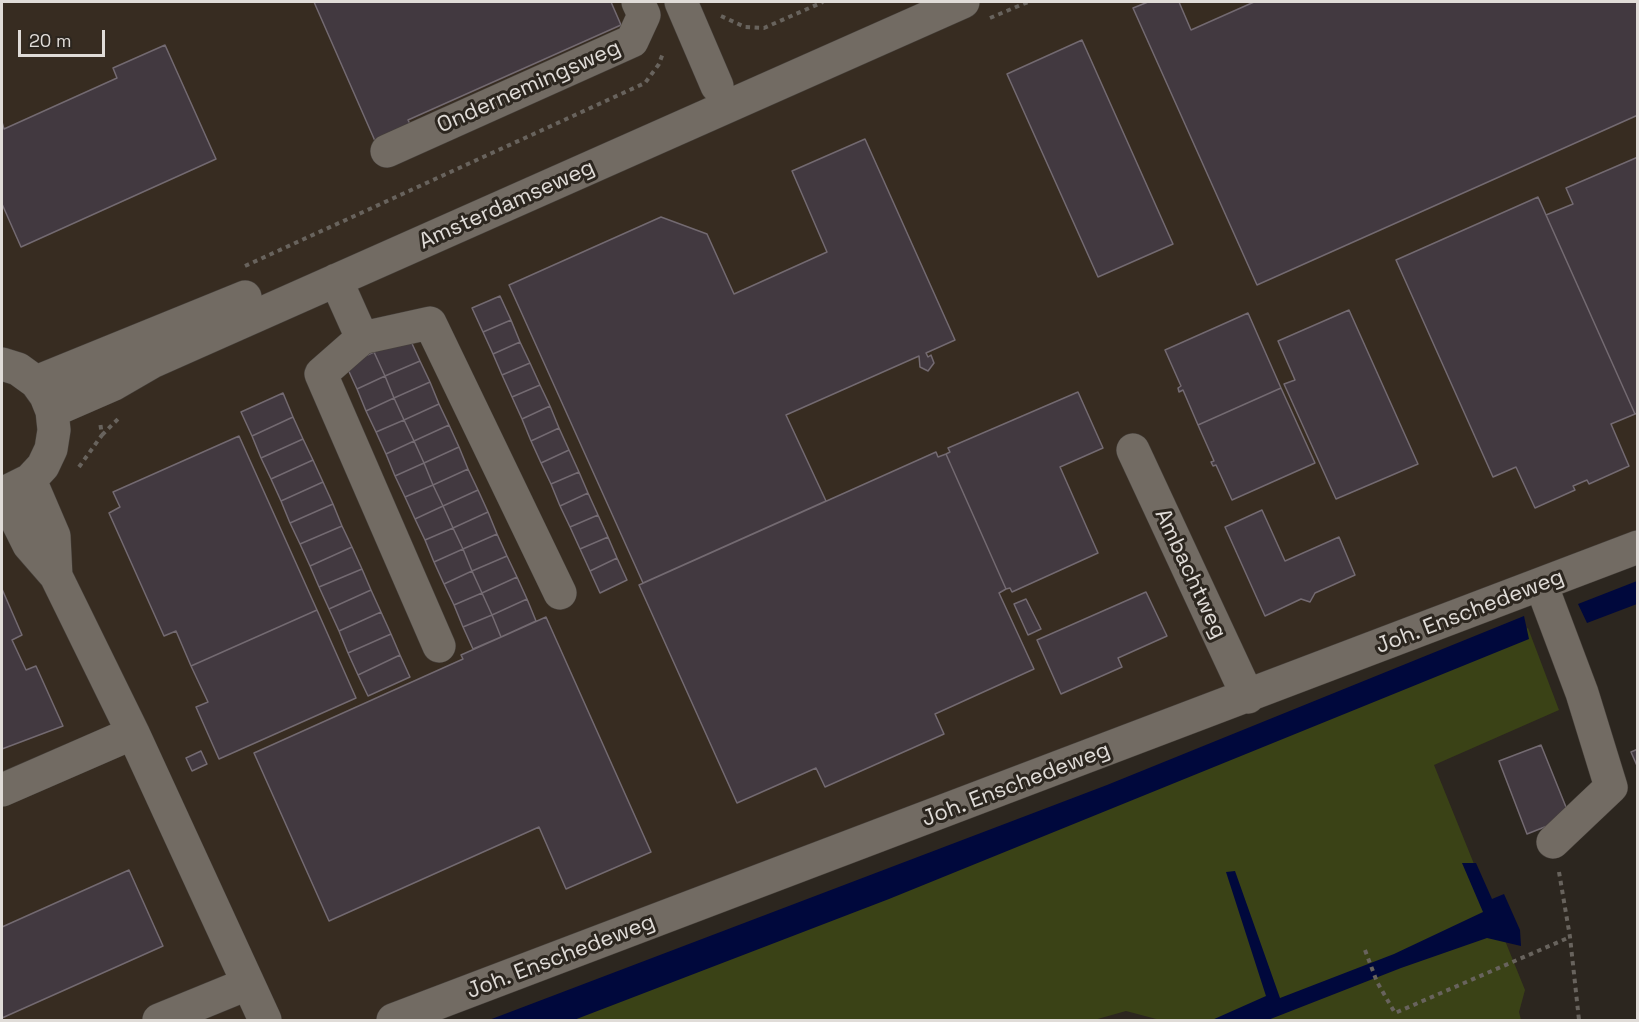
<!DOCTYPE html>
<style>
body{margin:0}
#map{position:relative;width:1639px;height:1022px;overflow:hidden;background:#2c261f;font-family:"Space Grotesk",sans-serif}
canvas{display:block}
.frame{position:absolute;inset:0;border:3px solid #e0dcd8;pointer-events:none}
.scale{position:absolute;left:18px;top:30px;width:87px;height:27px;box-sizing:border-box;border:3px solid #e0dcd8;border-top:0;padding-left:8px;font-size:18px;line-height:21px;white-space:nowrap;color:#e0dcd8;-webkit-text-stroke:4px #2c261f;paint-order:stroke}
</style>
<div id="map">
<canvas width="1639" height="1022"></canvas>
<div class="frame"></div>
<div class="scale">20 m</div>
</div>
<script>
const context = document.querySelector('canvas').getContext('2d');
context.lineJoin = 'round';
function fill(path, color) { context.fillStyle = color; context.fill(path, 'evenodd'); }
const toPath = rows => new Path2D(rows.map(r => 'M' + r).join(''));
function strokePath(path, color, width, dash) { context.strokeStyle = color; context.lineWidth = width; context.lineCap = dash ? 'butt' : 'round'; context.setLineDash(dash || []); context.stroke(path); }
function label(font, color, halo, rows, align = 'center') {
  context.font = font + ' "Space Grotesk",sans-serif'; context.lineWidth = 6; context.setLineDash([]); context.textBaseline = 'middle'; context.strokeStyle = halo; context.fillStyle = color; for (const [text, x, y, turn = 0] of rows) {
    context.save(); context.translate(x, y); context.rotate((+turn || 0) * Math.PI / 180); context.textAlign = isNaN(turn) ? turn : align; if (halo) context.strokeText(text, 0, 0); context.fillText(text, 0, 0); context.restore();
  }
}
const built = toPath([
 [2,2,1637,2,1637,530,1231,686,389,1020,2,1020]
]);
const green = toPath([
 [1528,628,1559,710,1434,765,1525,990,1519,1012,1521,1020,1160,1020,1126,1011,1094,1020,526,1020,1349,700]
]);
const water = toPath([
 [1637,581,1637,604,1587,623,1578,604],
 [1524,616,1529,639,889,899,574,1020,489,1020,1107,785],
 [1462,863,1476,863,1492,899,1504,894,1520,930,1521,946,1487,938,1401,968,1268,1020,1212,1020,1266,996,1226,872,1235,871,1280,998,1394,954,1483,912]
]);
const building = toPath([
 [314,2,611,2,621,25,408,120,410,124,375,141,314,2],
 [1148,2,1179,2,1191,30,1254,2,1638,2,1638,115,1257,285,1133,8,1148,2],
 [1082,40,1173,244,1098,277,1007,74,1082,40],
 [165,45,216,159,21,247,2,204,2,122,4,129,117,78,113,68,165,45],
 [865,139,955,340,926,353,928,357,931,355,934,363,928,371,920,367,919,356,786,415,826,501,643,583,509,285,661,217,707,234,734,294,827,252,792,171,865,139],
 [1638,157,1638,413,1635,414,1546,215,1573,204,1566,188,1638,157],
 [1538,197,1635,414,1611,424,1629,466,1589,484,1587,480,1573,486,1575,490,1535,508,1516,467,1493,477,1396,260,1538,197],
 [500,296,511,320,483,332,472,308,500,296],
 [1349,310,1418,464,1336,499,1284,384,1295,380,1278,341,1349,310],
 [1248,313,1281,388,1198,425,1183,390,1179,392,1178,388,1181,386,1165,350,1248,313],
 [511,320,520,342,493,354,483,332,511,320],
 [409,337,420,361,385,376,374,352,409,337],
 [520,342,530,363,502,375,493,354,520,342],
 [374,352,385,376,357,389,346,365,374,352],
 [420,361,430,382,394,398,385,376,420,361],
 [530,363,540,385,512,397,502,375,530,363],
 [385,376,394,398,366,411,357,389,385,376],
 [430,382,439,404,404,420,394,398,430,382],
 [540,385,550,406,522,419,512,397,540,385],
 [1281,388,1315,463,1232,500,1216,465,1213,466,1211,462,1214,461,1198,425,1281,388],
 [1078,392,1103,448,1060,467,1098,553,1012,592,1010,588,1006,589,946,454,950,452,948,448,1078,392],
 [283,393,293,417,252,436,241,412,283,393],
 [394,398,404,420,376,432,366,411,394,398],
 [439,404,449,425,414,441,404,420,439,404],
 [550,406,559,428,531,441,522,419,550,406],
 [293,417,303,439,261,458,252,436,293,417],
 [404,420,414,441,386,454,376,432,404,420],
 [449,425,459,447,424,463,414,441,449,425],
 [559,428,569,450,541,463,531,441,559,428],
 [239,436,317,610,191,666,176,631,164,636,109,513,120,507,113,492,239,436],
 [303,439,313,460,271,479,261,458,303,439],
 [414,441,424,463,395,476,386,454,414,441],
 [459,447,468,469,433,485,424,463,459,447],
 [569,450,579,472,551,484,541,463,569,450],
 [936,452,938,457,946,454,1006,589,999,593,1034,669,935,714,944,734,825,787,816,768,737,803,639,585,936,452],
 [313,460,323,482,281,501,271,479,313,460],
 [424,463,433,485,405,497,395,476,424,463],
 [468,469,478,490,443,506,433,485,468,469],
 [579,472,588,493,560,506,551,484,579,472],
 [323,482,333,504,290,523,281,501,323,482],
 [433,485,443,506,415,519,405,497,433,485],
 [478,490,488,512,453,528,443,506,478,490],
 [588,493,598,515,570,527,560,506,588,493],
 [333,504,342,526,300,544,290,523,333,504],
 [443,506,453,528,425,540,415,519,443,506],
 [1262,510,1285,561,1339,537,1355,575,1315,593,1310,602,1301,599,1265,616,1225,527,1262,510],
 [488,512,497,534,463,549,453,528,488,512],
 [598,515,608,537,580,549,570,527,598,515],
 [342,526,352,547,310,566,300,544,342,526],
 [453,528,463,549,434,562,425,540,453,528],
 [497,534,507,556,472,571,463,549,497,534],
 [608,537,617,558,590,571,580,549,608,537],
 [352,547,362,569,319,587,310,566,352,547],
 [463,549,472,571,444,584,434,562,463,549],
 [507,556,517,577,482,593,472,571,507,556],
 [617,558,627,580,600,593,590,571,617,558],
 [362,569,371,590,329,609,319,587,362,569],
 [472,571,482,593,454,605,444,584,472,571],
 [517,577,527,599,492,615,482,593,517,577],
 [2,589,22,635,12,640,26,670,36,666,63,726,2,749,2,589],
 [371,590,381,612,339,631,329,609,371,590],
 [1146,592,1167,636,1118,658,1122,667,1061,694,1037,640,1146,592],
 [482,593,492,615,463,627,454,605,482,593],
 [527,599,536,621,501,637,492,615,527,599],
 [1026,599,1041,629,1028,635,1014,604,1026,599],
 [317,610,356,698,219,759,196,707,208,702,191,666,317,610],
 [381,612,391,634,348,653,339,631,381,612],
 [492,615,501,637,473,649,463,627,492,615],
 [546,617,651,852,566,889,539,827,329,921,254,753,463,659,461,655,546,617],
 [391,634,400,655,358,675,348,653,391,634],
 [400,655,410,677,368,696,358,675,400,655],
 [1541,745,1570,817,1527,834,1499,761,1541,745],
 [1638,749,1638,768,1631,752,1638,749],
 [201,751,207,764,192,771,186,758,201,751],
 [129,870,163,946,2,1018,2,927,129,870]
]);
const path = toPath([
 [721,16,745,27,764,28,823,2],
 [990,18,1028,2],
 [245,266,645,83,659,64,663,53],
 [102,435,121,416],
 [79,467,102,435,100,422],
 [1559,872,1570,937,1579,1020],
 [1365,950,1377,982,1395,1013,1570,937]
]);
const minor = toPath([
 [681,2,717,86],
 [387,151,632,41,644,15,638,2],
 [336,280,362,338,321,374,439,646],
 [362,338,430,323,560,593],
 [2,364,18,369,36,382,46,396,52,411,54,430,51,449,43,466,30,480,2,494],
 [36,382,245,297],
 [52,411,114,384,152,362,963,2],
 [1133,450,1248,697],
 [30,480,54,536,56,576],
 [3,493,29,545,56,576,133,733,265,1020],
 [1541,584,1582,693,1611,787,1553,842],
 [2,790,133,733],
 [159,1020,247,984],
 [393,1020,1638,547]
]);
const streetNames = [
 ["Ondernemingsweg",529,87,-24],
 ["Amsterdamseweg",507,205,-24],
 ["Ambachtweg",1190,574,65],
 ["Joh. Enschedeweg",1470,612,-21],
 ["Joh. Enschedeweg",1016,785,-21],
 ["Joh. Enschedeweg",561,957,-21]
];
fill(built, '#372c21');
fill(green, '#3a4216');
fill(water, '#00083c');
fill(building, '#423940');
strokePath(building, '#736a71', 1.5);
strokePath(minor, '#46403b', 34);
strokePath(path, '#68635d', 4, [4.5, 4.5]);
strokePath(minor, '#726b63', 33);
label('22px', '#e0dcd8', '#2c261f', streetNames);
</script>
